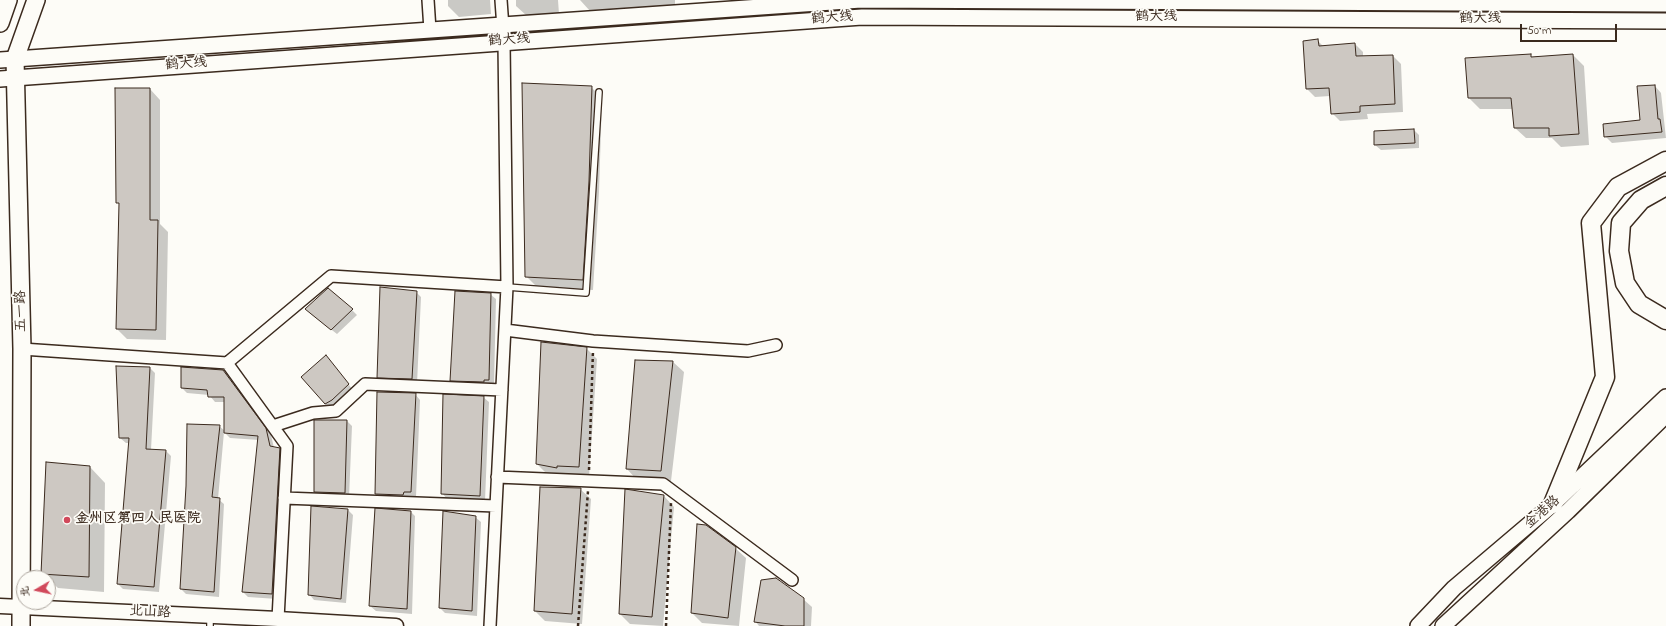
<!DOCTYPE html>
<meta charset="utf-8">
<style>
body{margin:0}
#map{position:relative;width:1666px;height:626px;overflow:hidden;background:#fdfcf7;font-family:"Indie Flower","LXGW WenKai TC",sans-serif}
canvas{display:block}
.north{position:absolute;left:16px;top:570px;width:40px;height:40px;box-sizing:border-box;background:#fdfcf7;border:1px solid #afa8a0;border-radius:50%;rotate:261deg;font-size:11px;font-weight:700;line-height:16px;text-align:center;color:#3b2a1e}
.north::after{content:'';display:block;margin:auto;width:14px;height:18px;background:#d1495b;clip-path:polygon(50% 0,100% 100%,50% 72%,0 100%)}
.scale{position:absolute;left:1520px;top:24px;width:97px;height:18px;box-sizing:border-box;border:2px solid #3b2a1e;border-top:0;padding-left:5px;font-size:12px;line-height:14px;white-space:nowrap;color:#3b2a1e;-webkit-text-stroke:3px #fdfcf7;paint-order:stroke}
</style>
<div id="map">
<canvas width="1666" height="626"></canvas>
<div class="north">北</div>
<div class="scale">50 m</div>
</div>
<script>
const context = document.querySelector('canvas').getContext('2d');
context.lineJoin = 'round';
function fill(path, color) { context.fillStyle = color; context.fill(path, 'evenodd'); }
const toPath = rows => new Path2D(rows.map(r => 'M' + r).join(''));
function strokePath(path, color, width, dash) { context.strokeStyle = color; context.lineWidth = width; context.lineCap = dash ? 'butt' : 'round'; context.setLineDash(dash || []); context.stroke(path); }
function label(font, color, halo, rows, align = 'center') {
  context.font = font + ' "Indie Flower","LXGW WenKai TC",sans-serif'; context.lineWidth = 3.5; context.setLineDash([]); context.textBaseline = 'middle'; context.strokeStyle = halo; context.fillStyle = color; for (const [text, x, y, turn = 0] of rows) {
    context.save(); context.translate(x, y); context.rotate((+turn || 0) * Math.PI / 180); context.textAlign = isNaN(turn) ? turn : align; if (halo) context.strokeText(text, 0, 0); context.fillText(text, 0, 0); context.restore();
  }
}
const shadow = toPath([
 [448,0,490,0,491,14,459,17,448,6],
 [516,0,558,0,559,14,527,16,516,6],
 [580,0,675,0,675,6,590,11],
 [1318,41,1324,47,1355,44,1363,52,1363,57,1393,56,1401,64,1403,112,1367,114,1368,119,1340,121,1332,113,1330,96,1315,97,1307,89,1304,42],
 [1530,55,1533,58,1573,55,1584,66,1589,145,1561,147,1552,138,1526,138,1515,128,1513,109,1480,109,1469,98],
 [1655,86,1661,93,1666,138,1612,143,1605,136,1641,121],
 [591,87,602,98,599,192,593,290,537,287,526,276],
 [150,89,160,100,160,224,168,232,166,340,127,339,117,329,120,205,117,202],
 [1414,130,1419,135,1419,148,1381,150,1375,145,1375,132],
 [416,292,421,297,417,384,383,382,378,377],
 [490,294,496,299,494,385,456,386,451,380],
 [352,310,357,315,337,334,311,314],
 [586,348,597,359,589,477,548,475,537,464],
 [326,356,353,390,331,409,325,404],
 [636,361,673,362,684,372,671,481,637,480,627,469],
 [150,368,155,373,151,450,166,451,171,456,159,592,123,589,118,584,130,443,126,443,120,438],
 [223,371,271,435,274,448,279,449,285,454,277,599,248,597,243,592,259,440,230,438,224,432,218,499,224,504,219,597,186,594,181,589,219,426,225,431,225,402,215,402,209,395,187,393,182,388],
 [415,394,420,400,416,497,408,496,408,500,381,499,376,494],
 [483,397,489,402,485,501,447,499,442,493],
 [347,421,352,426,349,498,320,497,315,492],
 [90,467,105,483,104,592,58,588,42,573],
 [580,489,591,499,582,624,545,621,535,611],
 [664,496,674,507,663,626,630,624,620,614],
 [375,509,410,511,415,516,412,614,376,611,370,606],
 [348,510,353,515,346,603,314,600,309,594],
 [475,517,481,522,477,616,445,613,440,608],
 [735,548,746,558,739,626,702,623,692,613],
 [803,599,812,607,811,626,759,626,755,621]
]);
const building = toPath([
 [1318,39,1319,46,1355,43,1356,56,1393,55,1395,104,1360,106,1360,112,1331,114,1329,88,1306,89,1303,41,1318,39],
 [1531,54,1531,57,1573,54,1579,134,1549,136,1549,128,1514,128,1511,98,1468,98,1465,58,1531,54],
 [522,83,592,86,589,181,583,280,525,277,522,83],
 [1655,85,1658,119,1660,119,1662,132,1604,137,1603,124,1640,120,1637,86,1655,85],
 [115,88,150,88,150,220,158,220,156,330,116,329,119,203,116,203,115,88],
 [1414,129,1415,143,1374,145,1374,131,1414,129],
 [380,287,417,291,412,379,377,378,380,287],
 [328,288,353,309,331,330,305,309,328,288],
 [455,291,491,293,489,380,484,380,484,382,450,381,455,291],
 [541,342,587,347,579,467,557,466,557,468,536,464,541,342],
 [326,355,349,384,332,400,325,404,301,377,326,355],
 [635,360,673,361,661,471,626,469,635,360],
 [116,366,150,367,146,449,166,450,154,587,117,584,129,438,119,438,116,366],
 [181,367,223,370,266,428,270,446,280,448,272,594,242,592,258,436,224,433,224,397,208,397,207,390,181,388,181,367],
 [377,392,416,393,411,492,404,492,403,495,375,494,377,392],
 [443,394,484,396,480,496,441,494,443,394],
 [314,420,347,420,345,493,314,492,314,420],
 [187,424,220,425,212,497,220,498,214,592,180,589,186,486,187,424],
 [46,462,90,466,89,577,41,574,46,462],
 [540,487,581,488,572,614,534,611,540,487],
 [625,489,664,495,652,617,619,614,625,489],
 [311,506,348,509,341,599,308,595,311,506],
 [375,508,411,511,407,609,369,606,375,508],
 [443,511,476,516,472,611,439,608,443,511],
 [697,524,706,525,736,547,728,618,691,613,697,524],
 [776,578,804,598,804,626,785,626,754,622,761,580,776,578]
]);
const path = toPath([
 [589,470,593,351],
 [578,626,588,491],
 [666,626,671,503]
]);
const service = toPath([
 [507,287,586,293,599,92],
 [210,626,210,616]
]);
const minor = toPath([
 [428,0,430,30],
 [505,330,593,341,748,351,776,345],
 [22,349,227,363,287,446,278,619],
 [227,363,331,276,507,287],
 [273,426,313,413,336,411,365,384,502,390],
 [497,477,663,484,792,580],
 [284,498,496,506],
 [490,626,507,287,504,42,501,0]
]);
const tertiary = toPath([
 [0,606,278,619,396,626]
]);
const secondary = toPath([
 [0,60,861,0,1666,4],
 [0,79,862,17,1666,21],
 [1418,626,1454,588,1553,504,1666,397],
 [1443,626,1568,511,1666,415]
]);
const primary = toPath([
 [0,23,8,0],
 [21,626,22,349,15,59,36,0]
]);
const trunk = toPath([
 [1666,186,1641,200,1621,223,1619,251,1625,283,1639,304,1666,320],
 [1553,504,1605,377,1591,223,1618,187,1666,161]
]);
const markers = [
 [67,520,4,"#d1495b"]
];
const streetNames = [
 ["鹤大线",1156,18],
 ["鹤大线",832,19,-4],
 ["鹤大线",1480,20],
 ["鹤大线",509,41,-4],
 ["鹤大线",186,65,-4],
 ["五一路",22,311,-91],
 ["金港路",1543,513,-41],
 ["北山路",150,613,3]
];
const poiNames = [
 ["金州区第四人民医院",75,520]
];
fill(shadow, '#0003');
fill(building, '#cdc8c2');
strokePath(building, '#3b2a1e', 1);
strokePath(service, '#3b2a1e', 8);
strokePath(minor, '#3b2a1e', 14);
strokePath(tertiary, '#3b2a1e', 17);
strokePath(secondary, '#3b2a1e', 18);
strokePath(primary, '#3b2a1e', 20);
strokePath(trunk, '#3b2a1e', 21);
strokePath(path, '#3b2a1e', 2.5, [3, 3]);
strokePath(service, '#fdfcf7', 5.5);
strokePath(minor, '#fdfcf7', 11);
strokePath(tertiary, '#fdfcf7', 14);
strokePath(secondary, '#fdfcf7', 15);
strokePath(primary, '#fdfcf7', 17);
strokePath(trunk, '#fdfcf7', 18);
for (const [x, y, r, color] of markers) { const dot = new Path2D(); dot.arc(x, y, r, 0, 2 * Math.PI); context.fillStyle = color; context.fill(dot); strokePath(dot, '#fdfcf7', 1.5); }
label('14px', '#3b2a1e', '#fdfcf7', streetNames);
label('bold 14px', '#3b2a1e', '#fdfcf7', poiNames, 'left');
</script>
